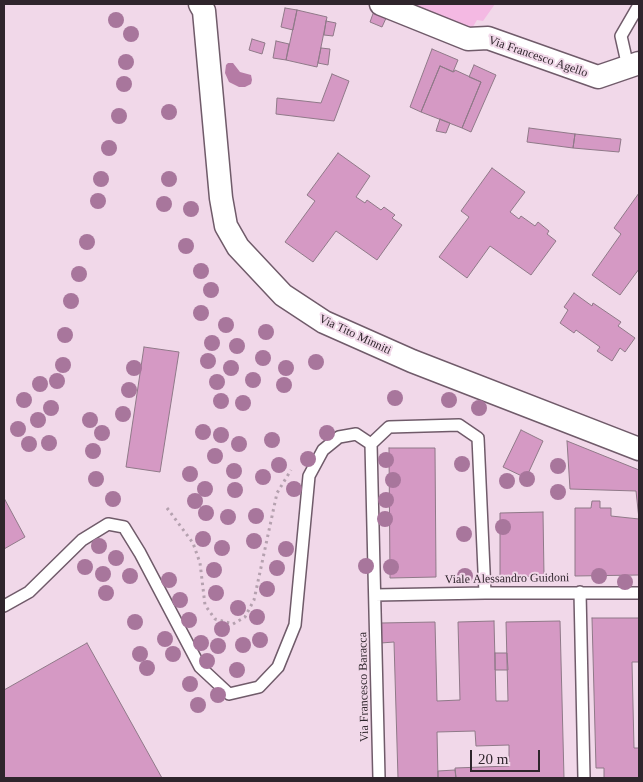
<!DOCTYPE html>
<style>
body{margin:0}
#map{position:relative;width:643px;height:782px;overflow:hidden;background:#f1d8e9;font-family:Georgia,serif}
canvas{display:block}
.frame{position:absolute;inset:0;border:5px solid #2f252c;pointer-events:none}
.scale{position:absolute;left:470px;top:750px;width:70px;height:22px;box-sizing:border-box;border:2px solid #2f252c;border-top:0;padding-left:6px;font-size:15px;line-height:18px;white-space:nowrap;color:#2f252c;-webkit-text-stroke:4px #f1d8e9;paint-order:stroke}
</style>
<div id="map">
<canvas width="643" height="782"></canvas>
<div class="frame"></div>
<div class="scale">20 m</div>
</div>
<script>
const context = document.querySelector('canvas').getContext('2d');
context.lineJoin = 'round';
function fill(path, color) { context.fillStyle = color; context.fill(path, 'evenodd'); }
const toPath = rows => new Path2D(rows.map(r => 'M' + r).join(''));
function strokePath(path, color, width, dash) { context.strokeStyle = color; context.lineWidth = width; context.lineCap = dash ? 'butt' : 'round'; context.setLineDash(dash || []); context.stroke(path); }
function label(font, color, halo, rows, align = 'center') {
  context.font = font + ' Georgia,serif'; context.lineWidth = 4; context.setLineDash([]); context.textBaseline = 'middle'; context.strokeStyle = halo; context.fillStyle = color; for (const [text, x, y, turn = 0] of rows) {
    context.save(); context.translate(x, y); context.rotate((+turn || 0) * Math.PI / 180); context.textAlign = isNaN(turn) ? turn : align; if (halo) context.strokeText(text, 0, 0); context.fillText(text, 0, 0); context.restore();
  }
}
const green = toPath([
 [409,4,495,4,483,21,477,20,471,30]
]);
const water = toPath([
 [228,63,233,63,240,72,251,75,252,80,251,84,245,87,239,87,229,82,225,73,226,65]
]);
const building = toPath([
 [285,8,297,10,293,30,281,27,285,8],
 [297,10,327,17,317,67,286,60,297,10],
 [374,11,387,16,382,27,370,22,374,11],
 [326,21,336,23,333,36,324,35,326,21],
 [252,39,265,43,262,54,249,50,252,39],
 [276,41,289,44,286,60,273,58,276,41],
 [321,48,330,49,328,65,318,63,321,48],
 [432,49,458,60,453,72,440,66,421,112,410,107,432,49],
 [474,65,496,75,471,132,462,128,481,82,469,77,474,65],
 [440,66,454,72,455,70,481,82,462,128,421,112,440,66],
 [332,74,349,81,334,121,276,114,277,98,321,103,332,74],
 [440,119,450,123,446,133,436,131,440,119],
 [529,128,575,134,573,148,527,142,529,128],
 [575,134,621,139,619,152,573,148,575,134],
 [338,153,370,176,356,197,365,203,367,200,381,210,384,207,395,215,392,218,402,225,377,260,336,231,313,262,285,242,315,201,307,195,338,153],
 [492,168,525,192,510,212,519,219,521,216,535,226,538,222,549,231,547,234,556,241,531,275,490,246,467,278,439,257,469,217,461,211,492,168],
 [639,193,639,269,620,295,592,275,621,234,614,228,639,193],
 [574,293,592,306,593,303,621,322,618,326,635,338,625,352,620,348,612,361,597,351,600,347,576,330,574,333,560,323,568,310,564,307,574,293],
 [144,347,179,352,160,472,126,467,144,347],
 [521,430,543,441,526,478,503,467,521,430],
 [567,441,639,470,639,575,575,576,575,508,591,508,592,501,600,501,600,508,611,508,611,516,639,519,636,491,570,489,567,441],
 [389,448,435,448,436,577,390,578,389,448],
 [4,498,25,537,4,549,4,498],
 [543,512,544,576,500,577,500,513,543,512],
 [592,618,639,618,639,662,632,662,634,748,639,748,639,778,604,778,604,768,596,768,592,618],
 [494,621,496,701,508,701,506,622,560,621,564,778,456,778,455,768,509,766,509,745,476,746,475,731,437,732,438,778,398,778,394,642,381,643,381,623,435,622,437,701,460,700,458,622,494,621],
 [87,643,162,778,4,778,4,690,87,643],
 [495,653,507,653,508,670,495,670,495,653],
 [455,770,456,778,438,778,438,771,455,770]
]);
const path = toPath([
 [167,508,193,543,200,563,205,605,215,619,233,624,245,617,254,600,277,493,291,470]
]);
const service = toPath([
 [628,67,621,36,639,5],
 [580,592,584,778],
 [375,595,485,593,639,593],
 [4,606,29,592,82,540,108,524,124,527,140,553,200,667,229,694,259,687,278,667,295,625,309,476,323,450,339,437,356,434,371,444],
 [379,778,371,444,389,427,459,425,478,438,485,593]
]);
const minor = toPath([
 [200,4,204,11,221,198,226,226,238,247,283,295,324,322,412,361,639,449],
 [381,4,468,39,488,38,598,77,639,63]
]);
const trees = [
 [116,20],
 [131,34],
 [126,62],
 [124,84],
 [169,112],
 [119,116],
 [109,148],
 [101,179],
 [169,179],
 [98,201],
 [164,204],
 [191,209],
 [87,242],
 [186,246],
 [201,271],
 [79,274],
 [211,290],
 [71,301],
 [201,313],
 [226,325],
 [266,332],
 [65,335],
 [212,343],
 [237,346],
 [263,358],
 [208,361],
 [316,362],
 [63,365],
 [134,368],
 [231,368],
 [286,368],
 [253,380],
 [57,381],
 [217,382],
 [40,384],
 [284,385],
 [129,390],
 [395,398],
 [24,400],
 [449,400],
 [221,401],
 [243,403],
 [51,408],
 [479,408],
 [123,414],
 [38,420],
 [90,420],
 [18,429],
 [203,432],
 [102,433],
 [327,433],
 [221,435],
 [272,440],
 [49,443],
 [29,444],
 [239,444],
 [93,451],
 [215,456],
 [308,459],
 [386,460],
 [462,464],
 [279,465],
 [558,466],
 [234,471],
 [190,474],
 [263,477],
 [96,479],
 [527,479],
 [393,480],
 [507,481],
 [205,489],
 [294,489],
 [235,490],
 [558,492],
 [113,499],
 [386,500],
 [195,501],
 [206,513],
 [256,516],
 [228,517],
 [385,519],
 [503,527],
 [464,534],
 [203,539],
 [254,541],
 [99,546],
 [222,548],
 [286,549],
 [116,558],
 [366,566],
 [85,567],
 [391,567],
 [277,568],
 [214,570],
 [103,574],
 [130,576],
 [465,576],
 [599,576],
 [169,580],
 [625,582],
 [267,589],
 [106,593],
 [216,593],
 [180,600],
 [238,608],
 [257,617],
 [189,620],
 [135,622],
 [222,629],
 [165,639],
 [260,640],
 [201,643],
 [243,645],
 [218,646],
 [140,654],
 [173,654],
 [207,661],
 [147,668],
 [237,670],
 [190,684],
 [218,695],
 [198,705]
];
const streetNames = [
 ["Via Francesco Agello",538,57,19],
 ["Via Tito Minniti",355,335,25],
 ["Viale Alessandro Guidoni",507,579,-1],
 ["Via Francesco Baracca",364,687,-91]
];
fill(green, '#f4b9e3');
fill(water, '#b57ba5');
fill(building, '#d599c4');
strokePath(building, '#8f7988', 1);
strokePath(service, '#705b6a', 14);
strokePath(minor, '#705b6a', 25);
strokePath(path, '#b5a1af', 3, [2.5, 4]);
strokePath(service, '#fff', 11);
strokePath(minor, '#fff', 22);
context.fillStyle = '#a8769c';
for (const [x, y] of trees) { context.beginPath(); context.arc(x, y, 8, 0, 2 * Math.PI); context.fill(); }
label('12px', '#2f252c', '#f1d8e9', streetNames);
</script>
